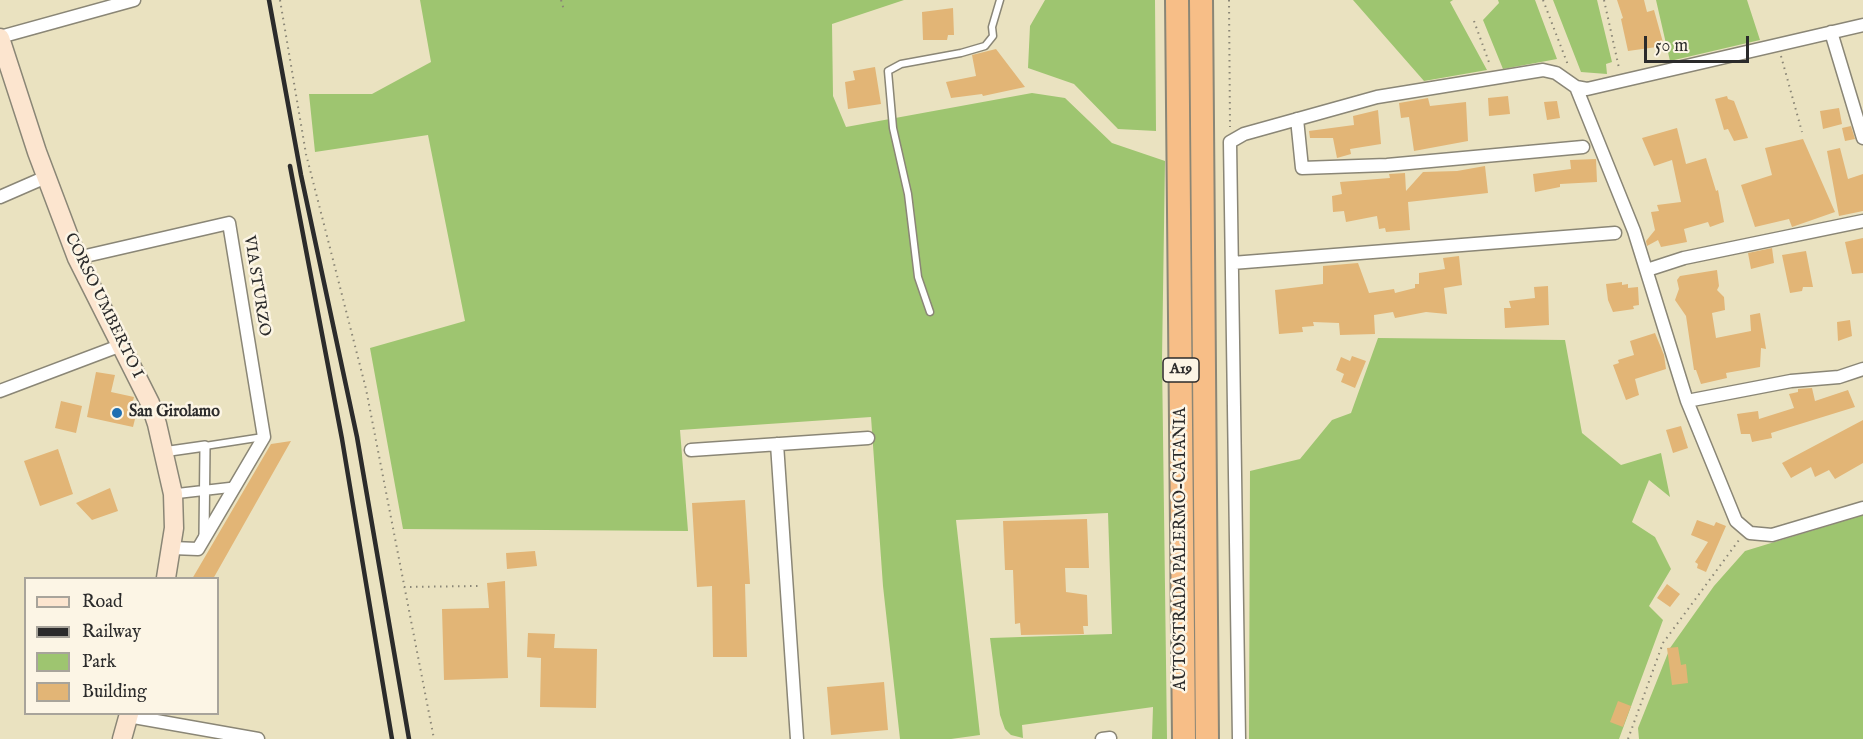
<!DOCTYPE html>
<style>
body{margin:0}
#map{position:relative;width:1863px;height:739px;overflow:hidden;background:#eae2c0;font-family:"IM FELL English",serif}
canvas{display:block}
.legend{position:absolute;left:24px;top:577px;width:195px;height:138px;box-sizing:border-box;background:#fcf5e5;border:2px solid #a8a49b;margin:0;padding:8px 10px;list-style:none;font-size:18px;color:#2b2b2b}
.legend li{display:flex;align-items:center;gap:12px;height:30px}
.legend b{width:30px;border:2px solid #a8a49b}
.scale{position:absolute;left:1644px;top:36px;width:105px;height:27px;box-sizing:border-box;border:3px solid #2b2b2b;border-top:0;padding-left:8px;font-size:18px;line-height:21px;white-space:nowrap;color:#2b2b2b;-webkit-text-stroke:4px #fcf5e5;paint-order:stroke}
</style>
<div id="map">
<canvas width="1863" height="739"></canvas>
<ul class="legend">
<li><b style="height:8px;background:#fce5cf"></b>Road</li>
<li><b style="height:8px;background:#2b2b2b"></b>Railway</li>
<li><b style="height:16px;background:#9ec570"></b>Park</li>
<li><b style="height:16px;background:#e2b576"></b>Building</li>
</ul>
<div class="scale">50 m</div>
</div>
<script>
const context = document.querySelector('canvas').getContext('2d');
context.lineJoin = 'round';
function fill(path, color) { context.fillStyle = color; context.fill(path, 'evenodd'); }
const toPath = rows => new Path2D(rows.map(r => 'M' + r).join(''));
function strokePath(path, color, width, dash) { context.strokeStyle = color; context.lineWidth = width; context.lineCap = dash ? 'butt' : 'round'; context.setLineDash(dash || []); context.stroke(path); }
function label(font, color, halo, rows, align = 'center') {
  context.font = font + ' "IM FELL English",serif'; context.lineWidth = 5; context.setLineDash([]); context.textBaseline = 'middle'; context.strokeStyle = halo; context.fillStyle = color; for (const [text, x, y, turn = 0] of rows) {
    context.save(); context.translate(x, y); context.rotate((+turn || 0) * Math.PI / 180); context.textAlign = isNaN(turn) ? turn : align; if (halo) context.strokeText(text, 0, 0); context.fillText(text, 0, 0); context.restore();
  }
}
const green = toPath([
 [420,0,904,0,832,24,833,96,846,127,1032,93,1065,98,1112,143,1165,161,1162,359,1167,739,1152,739,1153,707,1022,725,1023,738,1011,735,1005,729,1000,715,990,638,1112,634,1108,513,956,520,980,735,951,739,900,739,883,586,871,417,680,430,688,531,403,529,370,348,465,321,428,135,315,152,309,94,372,94,431,62],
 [1045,0,1155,0,1156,131,1118,129,1074,84,1028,68,1030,26],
 [1353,0,1453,0,1450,2,1487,70,1424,81],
 [1498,0,1535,0,1557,59,1503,69,1483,20,1499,3],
 [1553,0,1597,0,1612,62,1606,64,1607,74,1581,72],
 [1656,0,1747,0,1760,40,1670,61],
 [1378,338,1565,340,1582,433,1621,465,1661,453,1670,497,1649,480,1632,522,1655,537,1671,569,1649,606,1663,620,1619,739,1249,739,1250,471,1300,459,1332,420,1351,413],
 [1863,515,1863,739,1639,739,1638,728,1670,648,1714,586,1745,551]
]);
const building = toPath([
 [1617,0,1644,0,1647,12,1654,10,1664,46,1628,51,1621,19,1623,18],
 [953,8,954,35,948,35,947,40,923,40,922,12],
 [996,49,1025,87,983,96,982,94,951,98,946,82,976,76,972,55],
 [875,67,881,104,848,109,845,82,855,80,853,71],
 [1508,96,1510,114,1489,116,1488,98],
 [1727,96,1728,99,1734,101,1748,138,1734,141,1728,129,1724,130,1715,99],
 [1428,98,1430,106,1466,102,1468,141,1414,151,1409,117,1401,118,1399,103],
 [1557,101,1560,118,1547,120,1544,102],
 [1839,108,1842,124,1823,129,1820,111],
 [1378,110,1381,144,1350,149,1351,154,1337,158,1333,138,1310,138,1309,131,1354,125,1353,116],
 [1851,126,1855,139,1845,141,1842,128],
 [1677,128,1686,164,1706,158,1716,191,1718,190,1724,222,1710,227,1708,222,1684,229,1687,242,1661,247,1658,240,1647,246,1646,241,1655,230,1651,212,1659,211,1657,205,1681,202,1672,160,1654,166,1642,138],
 [1803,139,1835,212,1792,227,1789,219,1755,227,1741,185,1772,175,1765,148],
 [1840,148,1848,179,1863,174,1863,211,1839,216,1827,151],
 [1596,159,1597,182,1560,184,1560,187,1535,192,1533,174,1571,169,1570,160],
 [1485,166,1488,193,1408,202,1410,230,1386,232,1385,228,1379,229,1377,216,1346,222,1344,211,1333,212,1332,196,1342,194,1340,182,1390,178,1389,174,1405,173,1406,191,1423,172,1457,171],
 [1863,238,1863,273,1852,274,1845,242],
 [1772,248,1774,263,1751,269,1748,253],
 [1806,251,1813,287,1803,287,1802,291,1790,293,1782,255],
 [1459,256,1462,285,1444,288,1447,314,1426,312,1395,318,1393,312,1374,315,1375,334,1340,335,1339,323,1313,322,1314,326,1302,327,1303,332,1279,334,1275,290,1323,284,1323,266,1358,263,1369,293,1394,289,1395,293,1415,288,1415,284,1419,284,1419,273,1445,269,1443,258],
 [1717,270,1719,286,1717,290,1724,297,1725,310,1712,313,1716,338,1751,331,1750,315,1760,313,1766,349,1761,348,1760,367,1726,373,1727,378,1701,384,1696,370,1694,370,1686,316,1675,300,1679,289,1677,280,1680,276],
 [1622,282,1622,285,1628,284,1628,288,1638,287,1639,305,1633,306,1634,309,1613,312,1608,300,1606,284],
 [1548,286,1549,325,1505,328,1504,308,1511,308,1509,301,1535,298,1534,287],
 [1850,320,1852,336,1838,341,1837,322],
 [1655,333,1664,355,1666,369,1635,379,1639,395,1626,400,1613,365,1619,363,1618,360,1634,355,1630,341],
 [1352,356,1366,361,1355,388,1341,382,1344,374,1336,370,1341,357,1350,361],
 [96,372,115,375,111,392,134,397,132,405,138,407,133,427,87,417],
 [1812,388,1815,401,1848,390,1855,407,1771,433,1772,438,1752,442,1750,434,1741,434,1737,414,1758,411,1759,419,1794,408,1789,394,1798,392,1798,389],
 [61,401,82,406,76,433,55,428],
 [1863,420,1863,463,1835,479,1829,470,1815,477,1811,467,1791,478,1782,463],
 [1681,426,1688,448,1673,453,1666,430],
 [291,441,213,579,192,579,271,444],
 [58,449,73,494,40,506,24,461],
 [110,488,118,511,92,520,76,503],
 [745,500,750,584,745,584,747,657,713,657,712,586,697,587,692,503],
 [1087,519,1089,568,1065,568,1066,592,1087,595,1088,626,1083,626,1084,634,1021,635,1020,623,1015,624,1013,570,1005,570,1003,521],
 [1697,520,1714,526,1716,522,1726,526,1706,572,1697,568,1698,564,1695,562,1708,542,1691,535],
 [535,551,537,566,507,569,506,553],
 [505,581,508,678,444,680,442,609,489,608,487,583],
 [1667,584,1680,594,1670,607,1657,598],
 [528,633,555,634,554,648,597,649,596,708,540,707,541,658,527,657],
 [1678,647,1681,665,1686,664,1688,683,1672,685,1667,648],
 [884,682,888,730,831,735,827,687],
 [1618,701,1631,706,1623,727,1610,722]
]);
const path = toPath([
 [280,0,306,154,366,389,434,739],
 [561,0,564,10],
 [1229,0,1230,127],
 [1543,0,1568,65],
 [1604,0,1619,68],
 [1474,21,1490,65],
 [1781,56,1802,132],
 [404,587,478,586],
 [1628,739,1663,643,1739,540]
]);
const service = toPath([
 [930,312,918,277,908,194,893,128,888,71,901,64,961,53,985,46,993,36,992,27,1000,0],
 [205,446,263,437]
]);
const pedestrian = toPath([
 [163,452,205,446,204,538],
 [173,494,234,487]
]);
const minor = toPath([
 [1831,32,1863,138],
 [0,37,134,0],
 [1576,87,1634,231,1687,401,1736,521,1750,533,1772,535,1863,508],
 [1297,119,1302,168,1387,165,1583,147],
 [0,197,46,177],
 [77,258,229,223,264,437,198,549,172,548],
 [1232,263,1615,233],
 [1647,270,1684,258,1863,221],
 [0,391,119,346],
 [1687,401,1791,381,1839,377,1863,369],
 [777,444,797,739],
 [691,450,868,438],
 [128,716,258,739],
 [1102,739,1110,738],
 [1239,739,1230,142,1244,134,1377,97,1543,70,1556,73,1576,87,1587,89,1863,25]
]);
const secondary = toPath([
 [0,38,37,152,77,258,150,403,157,424,173,494,174,528,166,578],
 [122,739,129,714]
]);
const motorway = toPath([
 [1177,0,1184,739],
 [1201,0,1207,739]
]);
const rail = toPath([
 [269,0,301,175,357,437,409,739],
 [290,166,342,439,392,739]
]);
const markers = [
 [117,413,6,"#1f6fb2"]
];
const shields = [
 [1181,370,36]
];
const shieldNames = [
 ["A19",1181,370]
];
const streetNames = [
 ["VIA STURZO",256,286,81],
 ["CORSO UMBERTO I",103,306,64],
 ["AUTOSTRADA PALERMO-CATANIA",1182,549,-90]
];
const poiNames = [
 ["San Girolamo",129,413]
];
fill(green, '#9ec570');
fill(building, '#e2b576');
strokePath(service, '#8a8676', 9);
strokePath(pedestrian, '#8a8676', 12);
strokePath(minor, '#8a8676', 15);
strokePath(secondary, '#8a8676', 21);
strokePath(motorway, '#8a8676', 26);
strokePath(path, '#8a8676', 2, [1.5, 4.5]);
strokePath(service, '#fff', 6);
strokePath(pedestrian, '#fff', 9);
strokePath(minor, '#fff', 12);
strokePath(secondary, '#fce5cf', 18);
strokePath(motorway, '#f7be87', 22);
strokePath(rail, '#2b2b2b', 4.5);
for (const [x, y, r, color] of markers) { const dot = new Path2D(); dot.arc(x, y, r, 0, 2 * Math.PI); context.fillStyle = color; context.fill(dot); strokePath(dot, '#fcf5e5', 2); }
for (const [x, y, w] of shields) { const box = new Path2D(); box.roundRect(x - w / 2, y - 12, w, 24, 4.5); context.fillStyle = '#fcf5e5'; context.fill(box); strokePath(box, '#2b2b2b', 1.5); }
label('bold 15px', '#2b2b2b', null, shieldNames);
label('16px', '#2b2b2b', '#fcf5e5', streetNames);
label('bold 16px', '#2b2b2b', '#fcf5e5', poiNames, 'left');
</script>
